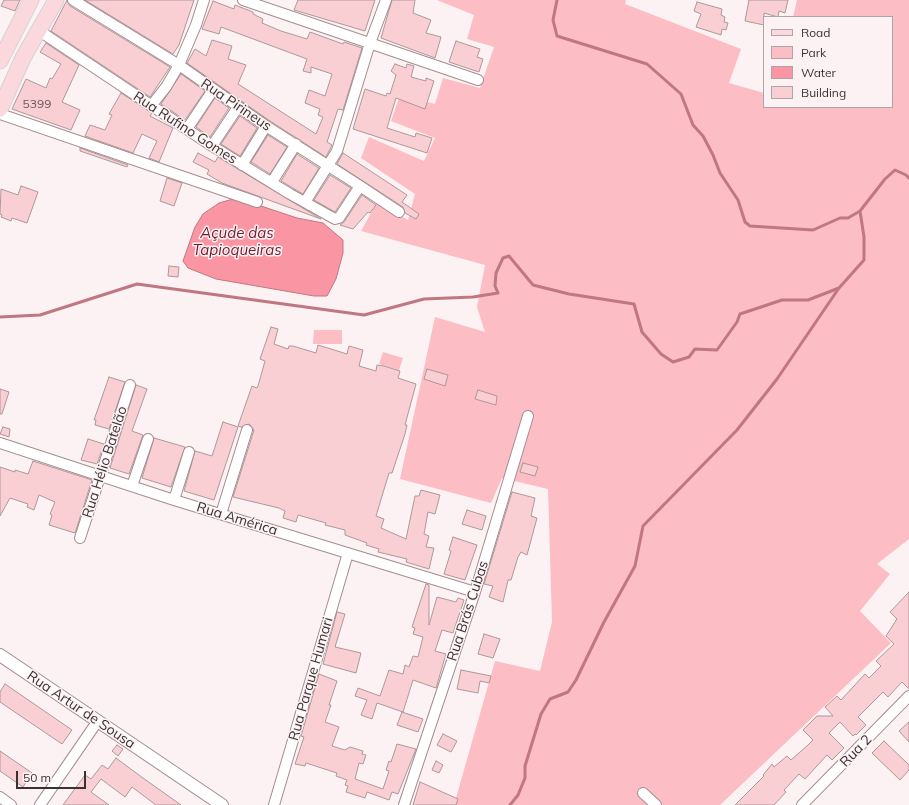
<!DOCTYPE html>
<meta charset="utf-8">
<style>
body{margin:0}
#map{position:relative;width:909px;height:805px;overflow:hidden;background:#fcf2f3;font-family:Mulish,sans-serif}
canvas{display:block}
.legend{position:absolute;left:763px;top:16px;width:130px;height:92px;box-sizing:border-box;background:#fcf2f3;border:1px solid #aea5a6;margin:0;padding:5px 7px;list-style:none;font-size:12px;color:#3a3132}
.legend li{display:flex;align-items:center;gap:8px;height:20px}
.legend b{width:20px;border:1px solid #aea5a6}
.scale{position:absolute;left:16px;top:771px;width:70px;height:18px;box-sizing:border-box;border:2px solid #3a3132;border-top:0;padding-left:5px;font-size:12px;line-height:14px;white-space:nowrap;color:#3a3132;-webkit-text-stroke:3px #fcf2f3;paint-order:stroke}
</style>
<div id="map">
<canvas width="909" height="805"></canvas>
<ul class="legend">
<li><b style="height:5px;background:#fbd8dc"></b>Road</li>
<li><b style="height:11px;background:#fcbdc4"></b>Park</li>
<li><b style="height:11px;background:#fa95a3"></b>Water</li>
<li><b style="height:11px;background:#facfd3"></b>Building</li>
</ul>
<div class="scale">50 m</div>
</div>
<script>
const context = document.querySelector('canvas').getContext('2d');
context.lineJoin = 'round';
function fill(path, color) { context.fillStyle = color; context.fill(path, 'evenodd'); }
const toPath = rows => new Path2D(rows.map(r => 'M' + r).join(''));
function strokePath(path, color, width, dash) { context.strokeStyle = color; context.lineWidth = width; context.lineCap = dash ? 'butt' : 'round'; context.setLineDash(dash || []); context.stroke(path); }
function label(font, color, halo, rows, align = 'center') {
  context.font = font + ' Mulish,sans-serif'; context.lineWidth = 3; context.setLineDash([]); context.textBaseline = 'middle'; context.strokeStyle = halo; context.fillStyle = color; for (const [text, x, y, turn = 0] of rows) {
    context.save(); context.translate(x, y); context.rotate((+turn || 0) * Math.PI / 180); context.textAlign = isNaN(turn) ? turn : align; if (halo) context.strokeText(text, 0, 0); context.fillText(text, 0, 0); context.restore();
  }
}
const green = toPath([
 [437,0,626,0,625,4,741,49,729,83,764,93,764,107,892,107,892,17,793,17,797,0,909,0,909,539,877,564,890,574,860,611,891,643,720,805,454,805,495,661,540,671,552,622,548,489,502,478,491,503,400,479,435,317,485,332,477,307,485,265,361,231,377,202,408,220,415,194,361,158,369,137,424,161,435,138,391,121,400,95,435,104,443,78,480,88,494,47,467,39,474,15],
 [314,330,342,330,342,344,313,344],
 [383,352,403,358,399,370,379,364]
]);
const water = toPath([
 [233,199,246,201,297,218,323,223,343,240,343,253,336,279,327,296,314,296,216,279,188,268,183,261,195,227,203,214,219,203,233,199]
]);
const stream = toPath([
 [557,0,553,20,557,36,647,64,681,94,693,125,703,136,713,155,720,173,738,200,745,222,750,226,813,230,840,218,848,218,860,211],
 [0,317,40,315,137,284,364,315,424,299,473,297,498,293,495,286,496,273,503,258,509,256,533,285,569,294,634,304,642,332,661,354,673,362,689,357,695,349,717,350,737,322,740,314,782,300,808,300,839,288],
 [510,805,518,795,525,778,525,766,541,714,550,699,568,692,576,680,604,622,635,566,643,526,737,430,777,379,839,288,864,260,864,237,860,211,885,179,895,170,906,175,909,178]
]);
const building = toPath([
 [4,0,20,0,15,11,1,6,4,0],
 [67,0,70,6,170,67,150,97,51,31,67,0],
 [85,0,194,0,179,45,173,54,85,0],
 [298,0,375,0,365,31,294,10,298,0],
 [392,0,415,0,413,13,431,20,426,33,441,37,435,58,381,38,392,0],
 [749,0,788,0,785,13,779,11,778,17,764,13,764,25,745,21,749,0],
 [213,1,234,9,235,5,253,12,253,14,263,19,262,23,281,31,307,39,310,32,343,44,344,42,362,48,343,110,338,109,327,142,332,145,326,157,270,121,187,63,195,49,206,56,212,40,232,46,228,59,246,65,238,84,316,134,323,117,318,115,320,109,305,103,309,90,325,96,332,74,311,67,311,73,303,71,307,59,221,27,219,34,202,29,213,1],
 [697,2,722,9,721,15,725,17,724,22,728,23,726,30,722,29,721,35,696,27,701,14,694,11,697,2],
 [456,41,480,49,477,57,483,59,479,72,449,62,456,41],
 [46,43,79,65,62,102,80,110,71,130,12,109,26,79,46,88,50,78,52,79,61,64,40,52,46,43],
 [395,64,406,68,407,64,414,66,411,77,426,81,426,78,434,81,425,109,396,98,387,128,415,137,416,133,432,138,427,153,353,129,365,89,386,96,387,93,390,94,396,75,391,71,395,64],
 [181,74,205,91,185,120,161,104,181,74],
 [121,93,152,113,150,116,173,128,159,162,149,158,157,141,142,134,133,153,85,136,90,125,105,130,112,115,109,114,121,93],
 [215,98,229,108,210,137,196,127,215,98],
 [240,116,257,128,240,156,221,144,240,116],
 [268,135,287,147,270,174,251,162,268,135],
 [80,148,128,165,127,167,80,151,80,148],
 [198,153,215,162,218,157,321,219,222,183,207,174,209,170,193,162,198,153],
 [343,153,407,195,402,202,419,214,416,219,405,213,403,207,337,164,343,153],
 [297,154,319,168,303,194,281,181,297,154],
 [330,175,351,188,335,212,314,200,330,175],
 [167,178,182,183,174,206,160,201,167,178],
 [21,186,38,192,27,223,12,218,11,221,1,217,2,215,0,214,1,189,18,195,21,186],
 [362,195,376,205,370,213,368,212,353,229,340,225,344,222,362,195],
 [169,266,179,267,178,277,168,276,169,266],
 [271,327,278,329,274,344,288,349,289,346,293,346,316,353,318,345,347,354,349,346,363,350,359,366,376,371,377,365,384,366,400,371,398,378,416,384,405,425,407,425,405,434,392,473,389,473,376,516,384,519,381,528,406,539,415,496,419,496,421,490,440,495,435,514,428,512,424,534,429,536,426,547,434,548,429,569,406,562,407,559,378,552,379,549,366,545,367,543,345,535,345,530,325,525,326,523,298,515,296,522,283,518,285,511,279,508,233,497,254,430,249,424,241,427,238,426,252,386,257,388,258,386,265,361,260,359,271,327],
 [427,369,448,375,445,386,424,379,427,369],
 [109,377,125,382,109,429,95,425,96,420,94,420,109,377],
 [136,385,147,389,132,431,143,435,129,474,110,468,136,385],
 [0,389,9,392,2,414,0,414,0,389],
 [478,390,497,396,496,405,475,399,478,390],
 [223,422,238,427,214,500,184,491,195,451,212,456,223,422],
 [3,427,10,429,9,437,0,434,3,427],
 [154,438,185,447,171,487,142,478,154,438],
 [88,439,104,444,97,464,81,460,88,439],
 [33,461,92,480,75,533,49,525,52,515,50,514,55,502,39,495,34,510,27,507,28,504,10,498,0,516,0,467,15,472,15,470,28,474,33,461],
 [523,463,538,467,535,476,520,472,523,463],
 [512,492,535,498,531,516,537,518,527,555,521,552,518,557,511,580,508,580,503,602,489,597,493,586,484,584,512,492],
 [467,510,486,516,482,530,462,524,467,510],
 [453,537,477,545,465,580,444,574,451,551,449,550,453,537],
 [426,584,429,585,429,625,437,597,456,602,458,598,464,600,453,633,442,630,435,651,446,654,436,688,413,680,403,712,377,703,372,719,361,715,367,700,355,696,358,688,380,696,389,670,403,674,405,665,409,667,413,656,418,657,423,637,413,634,415,628,412,627,426,584],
 [909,592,909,689,902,682,888,697,883,692,858,717,866,725,856,735,855,734,853,736,840,722,829,733,844,748,832,760,827,755,805,779,799,774,784,790,786,792,774,805,735,805,764,776,763,775,772,764,774,767,787,756,791,760,808,745,813,740,803,730,817,716,833,716,825,707,837,696,841,700,865,674,869,678,881,666,876,661,894,644,886,636,897,619,890,612,909,592],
 [337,612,345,614,335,647,361,653,356,673,323,664,337,612],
 [484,634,500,639,493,658,478,654,484,634],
 [461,670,491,676,489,683,480,681,478,693,457,689,461,670],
 [319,674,337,681,329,705,331,705,325,722,339,727,332,746,345,750,350,747,363,751,362,754,366,755,363,764,359,763,355,779,383,789,389,771,386,770,389,761,391,762,397,744,416,749,398,794,392,792,389,800,367,792,365,798,346,792,348,786,345,785,347,780,336,776,337,773,306,763,305,766,295,764,304,737,301,736,319,674],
 [5,684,72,730,62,744,0,702,0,692,5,684],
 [402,712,423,719,418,732,397,725,402,712],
 [909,722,909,742,899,731,909,722],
 [443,734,457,741,451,752,437,745,443,734],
 [884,741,909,765,909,770,900,780,872,753,884,741],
 [117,745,123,749,118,756,112,751,117,745],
 [0,751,32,773,23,787,0,771,0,751],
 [116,758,143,778,181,805,156,805,132,787,125,797,101,779,91,792,109,805,63,805,85,775,91,779,102,765,108,769,116,758],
 [436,761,443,765,439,773,432,770,436,761],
 [420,782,458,799,456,805,413,805,420,782]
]);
const minor = toPath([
 [73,0,179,65,266,126,360,186,399,212],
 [243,0,478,80],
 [38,30,212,146,290,194,335,219,339,218,360,186],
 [151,106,166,87,179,65,196,25,204,0],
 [0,114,257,202],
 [187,129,213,90],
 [212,146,238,107],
 [242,165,266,126],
 [272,182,296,144],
 [305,202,337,151,370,43,386,0],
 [0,443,174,500,475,592],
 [132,486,148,439],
 [174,500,189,452],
 [221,514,247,430],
 [80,538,130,385],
 [643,793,656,805],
 [0,797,11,805],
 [40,805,97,722],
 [274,805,348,553],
 [404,805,475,592,528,416],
 [802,805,909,696]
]);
const tertiary = toPath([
 [0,655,222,805]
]);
const primary = toPath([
 [0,61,31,0],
 [0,109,23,58,56,0]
]);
const numberNames = [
 ["5399",37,104]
];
const streetNames = [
 ["Rua Pirineus",236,105,34],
 ["Rua Rufino Gomes",185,128,33],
 ["Rua Hélio Batelão",105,462,-72],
 ["Rua América",237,519,17],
 ["Rua Brás Cubas",468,611,-72],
 ["Rua Parque Humari",311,679,-74],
 ["Rua Artur de Sousa",81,710,34],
 ["Rua 2",856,751,-46]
];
const waterNames = [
 ["Açude das",237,233],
 ["Tapioqueiras",237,250]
];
fill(green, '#fcbdc4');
fill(water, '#fa95a3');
strokePath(water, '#c07781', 1);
strokePath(stream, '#c07781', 3);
fill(building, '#facfd3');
strokePath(building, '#ae9799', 1);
strokePath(minor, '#a48d90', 12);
strokePath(tertiary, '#a48d90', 14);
strokePath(primary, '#d4d2d2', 17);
strokePath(minor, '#fff', 10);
strokePath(tertiary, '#fff', 12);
strokePath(primary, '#fbd8dc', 15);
label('12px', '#6a585a', null, numberNames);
label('14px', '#3a3132', '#fcf2f3', streetNames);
label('italic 15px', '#71192f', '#fcf2f3', waterNames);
</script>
